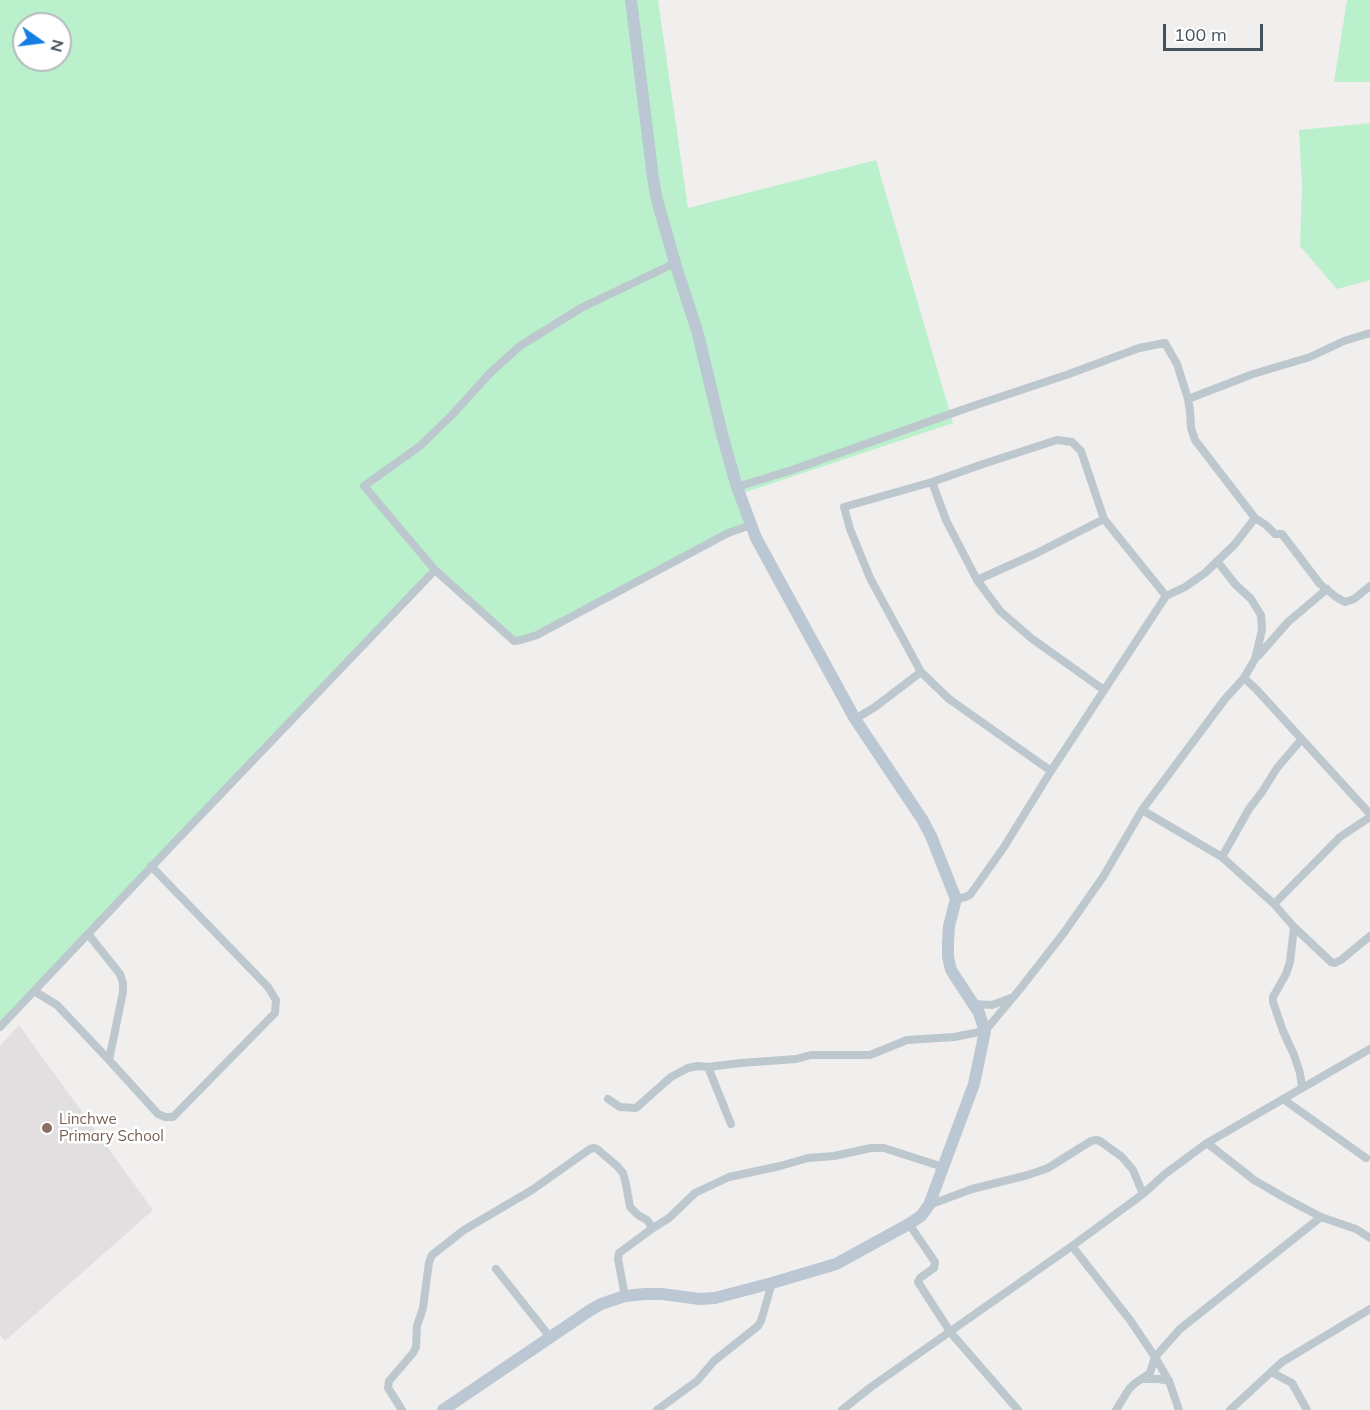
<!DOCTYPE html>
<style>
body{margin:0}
#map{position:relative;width:1370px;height:1410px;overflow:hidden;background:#f1eeee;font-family:Mulish,sans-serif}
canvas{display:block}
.north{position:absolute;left:12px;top:12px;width:60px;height:60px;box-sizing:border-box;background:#fff;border:2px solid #b5babe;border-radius:50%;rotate:104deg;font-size:16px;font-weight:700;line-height:24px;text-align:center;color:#46535c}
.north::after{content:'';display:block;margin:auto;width:21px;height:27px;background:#147ee5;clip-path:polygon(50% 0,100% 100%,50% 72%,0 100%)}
.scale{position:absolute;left:1163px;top:24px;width:100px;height:27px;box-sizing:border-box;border:3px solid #46535c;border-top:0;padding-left:8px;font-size:18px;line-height:21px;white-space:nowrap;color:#46535c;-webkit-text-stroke:4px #fff;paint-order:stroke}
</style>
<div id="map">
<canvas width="1370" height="1410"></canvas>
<div class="north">N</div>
<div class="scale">100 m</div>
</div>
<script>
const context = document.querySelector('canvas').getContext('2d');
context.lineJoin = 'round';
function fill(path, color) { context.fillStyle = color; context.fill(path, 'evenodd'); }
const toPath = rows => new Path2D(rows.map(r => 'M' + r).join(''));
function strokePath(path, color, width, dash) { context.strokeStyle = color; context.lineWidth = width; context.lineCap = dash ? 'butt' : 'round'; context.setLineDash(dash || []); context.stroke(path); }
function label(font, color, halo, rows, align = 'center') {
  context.font = font + ' Mulish,sans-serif'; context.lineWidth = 5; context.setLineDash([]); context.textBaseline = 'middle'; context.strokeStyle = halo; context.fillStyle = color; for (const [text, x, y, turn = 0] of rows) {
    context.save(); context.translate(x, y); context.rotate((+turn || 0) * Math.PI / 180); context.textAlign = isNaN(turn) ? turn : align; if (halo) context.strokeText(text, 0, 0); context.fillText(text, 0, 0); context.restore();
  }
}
const education = toPath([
 [19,1025,153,1210,5,1341,0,1335,0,1046]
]);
const green = toPath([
 [0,0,658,0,688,208,876,160,953,423,740,494,751,525,537,635,514,641,435,570,0,1027],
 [24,24,60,24,60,60,24,60],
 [1347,0,1370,0,1370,82,1334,82],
 [1370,123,1370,280,1337,289,1300,246,1302,186,1299,130]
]);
const street = toPath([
 [675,263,581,308,520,346,490,373,453,414,420,446,364,486,435,570,514,641,521,640,537,635,728,533,751,525],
 [1188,399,1253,374,1310,357,1344,341,1370,333],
 [932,482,946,520,977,580,1000,611,1031,638,1104,690],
 [737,487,792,470,970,407,1069,374,1139,348,1165,343,1177,364,1188,399,1190,411,1191,428,1195,440,1255,518,1266,525,1275,534,1282,534,1320,584,1336,597,1345,602,1354,599,1370,586],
 [977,580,1035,554,1104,519],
 [1166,596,1185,587,1205,573,1235,544,1255,518],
 [1258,656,1288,622,1327,589],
 [1244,678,1256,689,1370,814],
 [855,719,875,707,921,672],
 [1142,810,1222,857,1274,904,1294,927,1331,962,1335,963,1341,960,1370,936],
 [1222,857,1249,809,1262,792,1277,768,1301,740],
 [956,899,965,897,970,895,1004,847,1051,771,1166,596,1104,519,1081,451,1072,442,1057,440,983,464,932,482,844,507,850,529,870,578,921,672,949,699,1051,771],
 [1274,904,1340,837,1370,817],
 [1294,927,1290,962,1286,974,1273,997,1273,1002,1283,1031,1294,1055,1300,1073,1302,1087],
 [88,934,120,974,123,983,123,992,109,1060,158,1114,165,1117,173,1117,275,1013,276,1000,268,987,151,866],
 [34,991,57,1005,109,1060],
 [973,1004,992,1005,1011,998],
 [0,1027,175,842,435,570],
 [708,1067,731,1124],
 [608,1099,620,1107,636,1108,671,1077,688,1068,698,1066,708,1067,741,1063,796,1059,811,1055,870,1055,907,1040,954,1037,985,1031,1020,989,1063,934,1103,877,1142,810,1225,699,1244,678,1255,659,1262,630,1261,615,1251,599,1235,584,1217,561],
 [1283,1099,1366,1158],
 [1207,1143,1254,1180,1285,1198,1321,1217,1356,1229,1370,1238],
 [929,1205,972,1189,1028,1175,1048,1168,1091,1141,1096,1140,1100,1141,1122,1157,1133,1170,1143,1194],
 [909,1224,935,1262,934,1268,920,1278,918,1282,951,1333,1018,1410],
 [1072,1246,1130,1320,1155,1357,1169,1381,1179,1410],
 [496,1269,550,1337],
 [625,1296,618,1259,619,1253,653,1228,669,1218,695,1193,729,1177,780,1166,808,1158,834,1156,871,1148,884,1148,943,1167],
 [1271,1372,1292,1383,1307,1410],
 [1142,1379,1159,1379,1169,1381],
 [402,1410,388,1388,389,1381,413,1353,416,1347,417,1326,423,1308,429,1262,432,1255,464,1230,532,1190,590,1149,594,1148,597,1149,617,1166,623,1173,626,1184,630,1207,638,1215,647,1220,653,1228],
 [657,1410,697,1381,714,1361,758,1326,761,1321,772,1283],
 [842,1410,871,1387,1072,1246,1143,1194,1165,1174,1207,1143,1370,1049],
 [1116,1410,1129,1389,1134,1384,1150,1373,1155,1357,1180,1329,1321,1217],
 [1230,1410,1282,1362,1370,1309]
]);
const secondary = toPath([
 [443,1410,589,1311,601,1304,625,1296,645,1294,662,1294,700,1299,715,1298,772,1283,836,1264,909,1224,921,1216,929,1205,974,1084,985,1031,979,1013,951,970,948,957,948,943,949,926,956,899,931,836,922,819,855,719,756,538,737,487,722,434,698,334,675,263,657,200,653,178,631,0]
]);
const markers = [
 [47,1128,6,"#8d6e63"]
];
const educationNames = [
 ["Linchwe",59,1119],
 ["Primary School",59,1136]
];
fill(education, '#e2dfe0');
fill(green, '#bbf0cc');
strokePath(street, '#bcc7ce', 8);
strokePath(secondary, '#bbc8d3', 12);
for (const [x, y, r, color] of markers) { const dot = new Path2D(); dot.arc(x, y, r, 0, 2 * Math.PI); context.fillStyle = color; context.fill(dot); strokePath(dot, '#fff', 2); }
label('15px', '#785e54', '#fff', educationNames, 'left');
</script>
